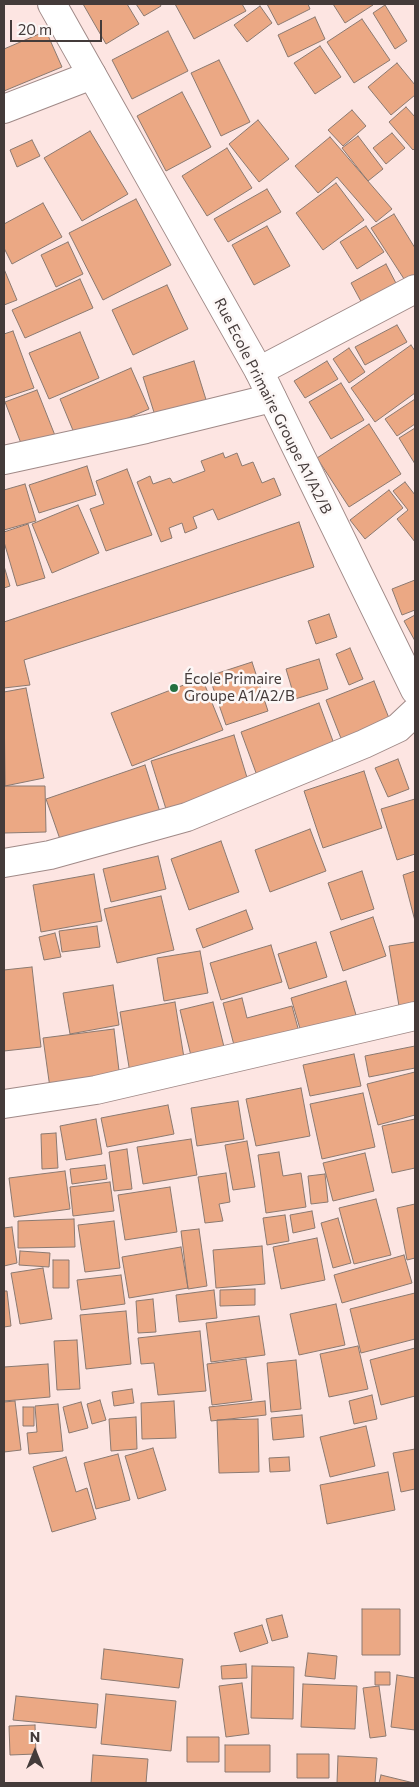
<!DOCTYPE html>
<meta charset="utf-8">
<style>
body{margin:0}
#map{position:relative;width:419px;height:1787px;overflow:hidden;background:#fde5e2;font-family:Commissioner,sans-serif}
canvas{display:block}
.frame{position:absolute;inset:0;border:5px solid #443b3a;pointer-events:none}
.north{position:absolute;left:10px;top:1727px;width:50px;height:50px;-webkit-text-stroke:4px #fcf7f6;paint-order:stroke;rotate:0deg;font-size:14px;font-weight:700;line-height:20px;text-align:center;color:#443b3a}
.north::after{content:'';display:block;margin:auto;width:18px;height:22px;background:#443b3a;clip-path:polygon(50% 0,100% 100%,50% 72%,0 100%)}
.scale{position:absolute;left:10px;top:20px;width:92px;height:22px;box-sizing:border-box;border:2px solid #443b3a;border-top:0;padding-left:6px;font-size:15px;line-height:18px;white-space:nowrap;color:#443b3a;-webkit-text-stroke:4px #fcf7f6;paint-order:stroke}
</style>
<div id="map">
<canvas width="419" height="1787"></canvas>
<div class="frame"></div>
<div class="north">N</div>
<div class="scale">20 m</div>
</div>
<script>
const context = document.querySelector('canvas').getContext('2d');
context.lineJoin = 'round';
function fill(path, color) { context.fillStyle = color; context.fill(path, 'evenodd'); }
const toPath = rows => new Path2D(rows.map(r => 'M' + r).join(''));
function strokePath(path, color, width, dash) { context.strokeStyle = color; context.lineWidth = width; context.lineCap = dash ? 'butt' : 'round'; context.setLineDash(dash || []); context.stroke(path); }
function label(font, color, halo, rows, align = 'center') {
  context.font = font + ' Commissioner,sans-serif'; context.lineWidth = 5; context.setLineDash([]); context.textBaseline = 'middle'; context.strokeStyle = halo; context.fillStyle = color; for (const [text, x, y, turn = 0] of rows) {
    context.save(); context.translate(x, y); context.rotate((+turn || 0) * Math.PI / 180); context.textAlign = isNaN(turn) ? turn : align; if (halo) context.strokeText(text, 0, 0); context.fillText(text, 0, 0); context.restore();
  }
}
const building = toPath([
 [83,4,127,4,139,24,106,44,83,4],
 [136,4,160,4,161,6,144,16,136,4],
 [175,4,242,4,246,11,194,39,175,4],
 [267,4,308,4,310,9,278,25,267,4],
 [333,4,372,4,373,5,345,23,333,4],
 [385,5,407,41,395,49,373,13,385,5],
 [260,6,272,23,247,42,234,25,260,6],
 [315,17,325,39,288,57,278,35,315,17],
 [362,19,390,60,354,83,327,42,362,19],
 [46,31,62,67,4,91,4,49,46,31],
 [168,31,188,71,132,99,112,60,168,31],
 [320,46,341,77,315,94,294,63,320,46],
 [219,60,250,122,221,136,191,73,219,60],
 [397,63,415,85,415,95,391,115,368,87,397,63],
 [182,92,211,147,166,171,137,116,182,92],
 [406,107,415,117,415,148,413,150,389,122,406,107],
 [352,110,366,126,343,146,328,130,352,110],
 [258,120,289,159,259,182,229,144,258,120],
 [90,131,128,194,82,221,44,158,90,131],
 [392,133,405,148,386,164,373,148,392,133],
 [358,136,383,169,368,181,342,148,358,136],
 [330,137,392,209,376,222,337,177,318,193,295,166,330,137],
 [32,140,40,156,17,167,10,150,32,140],
 [227,148,252,188,207,216,182,176,227,148],
 [336,183,364,220,323,250,296,213,336,183],
 [267,189,281,212,228,242,214,219,267,189],
 [136,199,171,265,103,300,69,233,136,199],
 [43,203,62,237,12,264,4,248,4,224,43,203],
 [394,214,415,248,415,276,406,282,371,228,394,214],
 [267,226,290,266,254,285,232,245,267,226],
 [366,226,384,252,357,269,340,242,366,226],
 [68,242,83,274,56,287,41,255,68,242],
 [386,264,399,289,364,307,351,283,386,264],
 [4,269,17,300,4,305,4,269],
 [80,279,93,308,25,338,12,310,80,279],
 [167,285,188,329,133,355,112,310,167,285],
 [397,325,407,342,365,365,355,347,397,325],
 [13,331,34,388,4,398,4,334,13,331],
 [80,332,99,378,49,399,29,353,80,332],
 [411,345,415,351,415,393,375,422,351,388,411,345],
 [349,348,365,372,349,383,333,359,349,348],
 [194,361,208,406,157,422,143,377,194,361],
 [327,361,338,379,305,398,294,381,327,361],
 [131,368,149,409,77,440,60,399,131,368],
 [341,383,364,420,331,439,309,402,341,383],
 [37,390,56,438,24,451,5,402,37,390],
 [415,399,415,424,397,436,385,419,415,399],
 [369,424,401,474,349,507,317,458,369,424],
 [415,428,415,464,399,438,415,428],
 [223,453,225,458,237,453,242,466,253,462,262,483,274,478,281,495,218,520,213,509,193,517,197,528,185,533,182,523,169,528,172,538,161,542,137,482,150,476,153,484,170,478,173,483,205,471,201,461,223,453],
 [87,466,96,495,39,513,29,485,87,466],
 [127,469,152,535,106,551,90,509,104,504,96,481,127,469],
 [405,482,415,495,415,542,397,519,408,510,393,491,405,482],
 [25,484,36,521,4,530,4,490,25,484],
 [389,490,403,508,365,539,350,520,389,490],
 [78,505,99,553,52,573,32,524,78,505],
 [299,522,314,567,24,660,30,685,4,688,4,622,299,522],
 [28,524,45,578,17,586,4,542,4,532,28,524],
 [4,566,10,586,4,588,4,566],
 [415,580,415,610,402,615,392,589,415,580],
 [329,614,337,637,316,644,308,621,329,614],
 [415,615,415,641,404,621,415,615],
 [350,648,363,679,349,685,336,654,350,648],
 [319,659,328,689,295,699,286,669,319,659],
 [252,662,268,711,226,725,209,676,252,662],
 [202,678,223,730,132,766,111,713,202,678],
 [374,681,393,728,344,746,326,700,374,681],
 [26,688,44,778,5,786,4,692,26,688],
 [319,703,337,752,259,781,241,732,319,703],
 [234,735,249,784,166,809,151,761,234,735],
 [398,759,409,789,388,797,375,768,398,759],
 [145,765,160,812,62,845,46,799,145,765],
 [364,771,382,828,323,848,304,791,364,771],
 [4,786,45,786,46,832,4,833,4,786],
 [415,799,415,854,397,860,381,809,415,799],
 [310,829,326,871,270,892,255,850,310,829],
 [221,841,239,892,189,910,171,859,221,841],
 [158,856,166,889,111,902,103,869,158,856],
 [362,871,374,909,341,920,328,883,362,871],
 [415,871,415,921,403,875,415,871],
 [94,874,102,921,41,932,33,885,94,874],
 [161,896,174,950,117,963,104,909,161,896],
 [246,910,253,929,203,948,196,929,246,910],
 [373,917,386,956,343,971,330,932,373,917],
 [97,926,100,947,62,952,59,931,97,926],
 [55,933,61,957,44,960,39,937,55,933],
 [316,942,327,977,289,989,278,954,316,942],
 [415,942,415,1003,399,1006,389,946,415,942],
 [271,945,282,982,221,1000,210,963,271,945],
 [200,951,208,993,164,1001,157,958,200,951],
 [32,967,41,1047,4,1051,4,970,32,967],
 [346,981,356,1015,301,1032,291,998,346,981],
 [113,985,119,1025,70,1034,63,993,113,985],
 [242,998,247,1018,292,1006,299,1032,235,1049,223,1003,242,998],
 [175,1002,185,1064,130,1073,120,1012,175,1002],
 [213,1002,225,1051,192,1060,180,1010,213,1002],
 [114,1029,120,1079,50,1088,43,1038,114,1029],
 [415,1046,415,1068,369,1077,365,1056,415,1046],
 [354,1054,361,1086,310,1096,303,1065,354,1054],
 [415,1072,415,1115,378,1125,367,1084,415,1072],
 [301,1088,310,1136,256,1146,246,1099,301,1088],
 [363,1093,375,1147,322,1159,310,1104,363,1093],
 [238,1101,244,1139,197,1146,191,1108,238,1101],
 [168,1105,174,1134,107,1147,101,1118,168,1105],
 [96,1119,102,1154,66,1160,60,1126,96,1119],
 [415,1119,415,1168,392,1173,382,1126,415,1119],
 [56,1133,58,1168,42,1169,41,1134,56,1133],
 [191,1139,197,1175,143,1184,137,1147,191,1139],
 [247,1141,255,1187,233,1190,225,1145,247,1141],
 [127,1149,132,1189,114,1191,109,1152,127,1149],
 [279,1152,283,1176,301,1173,306,1207,266,1213,258,1155,279,1152],
 [365,1153,374,1191,333,1201,323,1163,365,1153],
 [105,1165,107,1179,72,1184,70,1169,105,1165],
 [65,1171,70,1209,14,1217,9,1178,65,1171],
 [226,1173,230,1202,219,1204,223,1221,205,1223,198,1177,226,1173],
 [325,1174,328,1202,311,1204,308,1176,325,1174],
 [110,1182,114,1211,73,1216,70,1187,110,1182],
 [170,1187,177,1232,125,1240,118,1195,170,1187],
 [376,1199,391,1255,354,1264,339,1208,376,1199],
 [415,1204,415,1258,407,1260,397,1208,415,1204],
 [312,1211,315,1228,293,1233,290,1215,312,1211],
 [285,1215,289,1241,267,1245,263,1218,285,1215],
 [338,1218,351,1263,333,1268,321,1223,338,1218],
 [74,1219,75,1247,18,1248,18,1221,74,1219],
 [114,1221,120,1268,85,1272,78,1225,114,1221],
 [12,1227,17,1263,4,1266,4,1228,12,1227],
 [199,1229,207,1286,188,1289,181,1231,199,1229],
 [317,1238,325,1280,281,1289,273,1247,317,1238],
 [262,1246,265,1284,216,1288,213,1250,262,1246],
 [181,1247,188,1288,129,1298,122,1257,181,1247],
 [20,1251,50,1253,49,1267,19,1265,20,1251],
 [404,1255,412,1283,342,1303,334,1275,404,1255],
 [53,1260,69,1260,69,1288,53,1288,53,1260],
 [43,1268,52,1319,20,1324,11,1273,43,1268],
 [121,1275,125,1304,81,1310,77,1280,121,1275],
 [255,1289,255,1305,220,1306,220,1290,255,1289],
 [214,1290,217,1318,179,1322,176,1295,214,1290],
 [4,1291,7,1291,11,1326,4,1327,4,1291],
 [415,1293,415,1339,361,1353,350,1309,415,1293],
 [153,1299,156,1332,138,1333,136,1301,153,1299],
 [336,1304,345,1345,299,1355,290,1314,336,1304],
 [126,1311,131,1364,86,1369,80,1315,126,1311],
 [259,1316,265,1355,211,1362,206,1323,259,1316],
 [200,1331,206,1391,158,1395,154,1363,141,1364,138,1338,200,1331],
 [77,1340,80,1389,57,1390,54,1341,77,1340],
 [358,1346,368,1389,329,1397,320,1354,358,1346],
 [415,1348,415,1396,381,1405,370,1360,415,1348],
 [246,1359,252,1400,212,1405,207,1364,246,1359],
 [296,1360,301,1409,271,1412,267,1363,296,1360],
 [48,1364,50,1397,4,1401,4,1367,48,1364],
 [132,1389,134,1403,114,1406,112,1392,132,1389],
 [372,1395,377,1419,354,1424,349,1401,372,1395],
 [100,1400,106,1420,92,1424,87,1404,100,1400],
 [15,1401,21,1450,4,1452,4,1402,15,1401],
 [174,1401,176,1438,142,1439,141,1403,174,1401],
 [265,1401,266,1415,211,1421,209,1407,265,1401],
 [81,1402,88,1428,69,1433,63,1407,81,1402],
 [58,1404,63,1451,29,1454,27,1433,37,1432,35,1406,58,1404],
 [23,1407,34,1407,34,1426,23,1426,23,1407],
 [302,1415,304,1437,273,1440,271,1418,302,1415],
 [136,1417,137,1449,111,1451,109,1419,136,1417],
 [258,1419,259,1472,219,1473,217,1420,258,1419],
 [366,1426,375,1466,330,1477,320,1437,366,1426],
 [153,1448,166,1490,138,1499,125,1456,153,1448],
 [415,1449,415,1489,401,1492,393,1453,415,1449],
 [118,1454,130,1500,96,1509,84,1463,118,1454],
 [66,1457,76,1492,87,1488,96,1519,52,1532,33,1467,66,1457],
 [289,1457,290,1471,270,1472,269,1458,289,1457],
 [388,1472,395,1510,327,1524,320,1485,388,1472],
 [362,1609,400,1609,400,1655,362,1655,362,1609],
 [282,1615,288,1637,272,1641,266,1619,282,1615],
 [262,1625,268,1643,240,1652,234,1633,262,1625],
 [104,1649,183,1659,179,1688,101,1679,104,1649],
 [308,1653,337,1656,335,1679,305,1676,308,1653],
 [246,1664,247,1678,222,1679,221,1666,246,1664],
 [252,1666,294,1667,293,1719,251,1718,252,1666],
 [375,1672,390,1672,390,1685,375,1685,375,1672],
 [397,1675,415,1678,415,1730,391,1727,397,1675],
 [242,1683,249,1734,226,1737,219,1686,242,1683],
 [303,1684,357,1686,355,1729,301,1727,303,1684],
 [379,1686,386,1736,370,1738,363,1688,379,1686],
 [106,1694,176,1701,171,1751,101,1744,106,1694],
 [16,1696,98,1704,96,1728,13,1720,16,1696],
 [35,1725,36,1754,10,1755,9,1726,35,1725],
 [187,1737,219,1737,219,1762,187,1762,187,1737],
 [225,1745,270,1745,270,1772,225,1772,225,1745],
 [297,1754,329,1754,329,1778,297,1778,297,1754],
 [93,1755,148,1759,146,1783,91,1783,93,1755],
 [338,1756,377,1758,375,1783,337,1783,338,1756],
 [381,1775,414,1783,379,1783,381,1775]
]);
const minor = toPath([
 [4,109,92,75],
 [259,371,415,289],
 [4,460,146,429,272,398],
 [4,863,50,855,187,817,364,744,398,728,415,712],
 [4,1104,96,1090,415,1016]
]);
const tertiary = toPath([
 [52,4,259,371,415,690]
]);
const markers = [
 [174,688,5,"#247040"]
];
const streetNames = [
 ["Rue Ecole Primaire Groupe A1/A2/B",273,406,63]
];
const poiNames = [
 ["École Primaire",184,679],
 ["Groupe A1/A2/B",184,696]
];
fill(building, '#eba884');
strokePath(building, '#8b7970', 1);
strokePath(minor, '#a08a88', 30);
strokePath(tertiary, '#a08a88', 30);
strokePath(minor, '#fff', 28);
strokePath(tertiary, '#fff', 28);
for (const [x, y, r, color] of markers) { const dot = new Path2D(); dot.arc(x, y, r, 0, 2 * Math.PI); context.fillStyle = color; context.fill(dot); strokePath(dot, '#fcf7f6', 2); }
label('15px', '#443b3a', '#fcf7f6', streetNames);
label('15px', '#443b3a', '#fcf7f6', poiNames, 'left');
</script>
